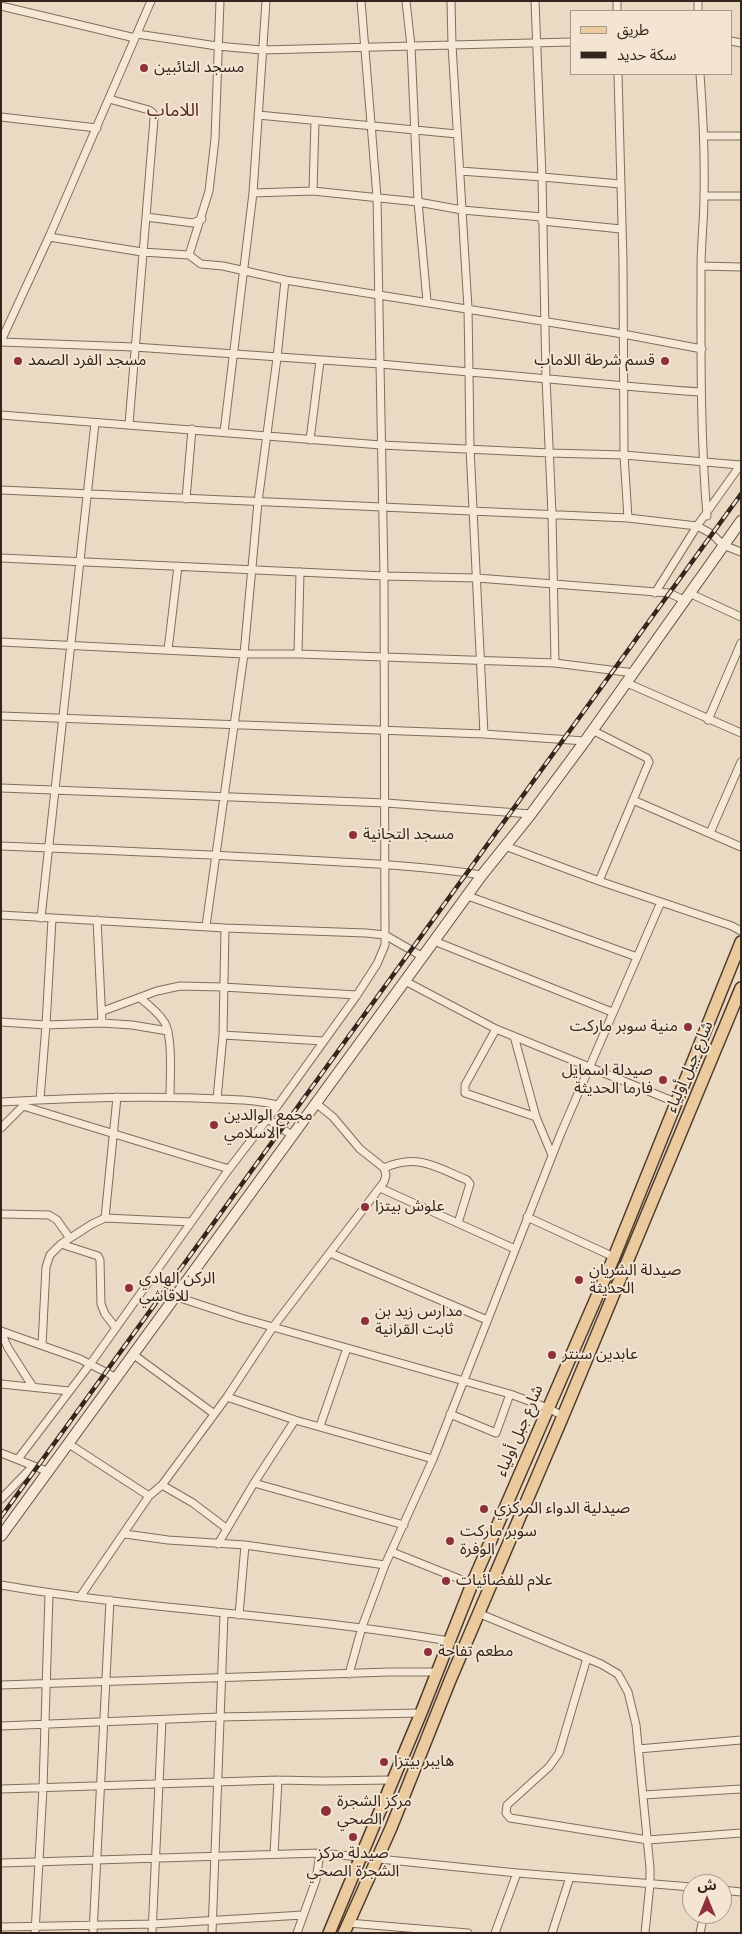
<!DOCTYPE html>
<meta charset="utf-8">
<style>
body{margin:0}
#map{position:relative;width:742px;height:1934px;overflow:hidden;background:#ebdac3;font-family:"Source Serif 4","Noto Sans Arabic",serif}
canvas{display:block}
.frame{position:absolute;inset:0;border:2px solid #34261e;pointer-events:none}
.legend{position:absolute;left:570px;top:10px;width:162px;height:65px;box-sizing:border-box;background:#f3e5d2;border:1px solid #a7998a;margin:0;padding:6px 9px;list-style:none;font-size:15px;color:#34261e}
.legend li{display:flex;align-items:center;gap:10px;height:25px}
.legend b{width:25px;border:1px solid #a7998a}
.north{position:absolute;left:682px;top:1874px;width:50px;height:50px;box-sizing:border-box;background:#f3e5d2;border:1px solid #a7998a;border-radius:50%;rotate:0deg;font-size:14px;font-weight:700;line-height:20px;text-align:center;color:#34261e}
.north::after{content:'';display:block;margin:auto;width:18px;height:22px;background:#8e303c;clip-path:polygon(50% 0,100% 100%,50% 72%,0 100%)}
</style>
<div id="map">
<canvas width="742" height="1934"></canvas>
<div class="frame"></div>
<ul class="legend">
<li><b style="height:6px;background:#ebca9d"></b>طريق</li>
<li><b style="height:6px;background:#34261e"></b>سكة حديد</li>
</ul>
<div class="north">ش</div>
</div>
<script>
const g = document.querySelector('canvas').getContext('2d');
g.lineJoin = 'round';
function strokePath(path, color, width, dash) {
  g.strokeStyle = color;
  g.lineWidth = width;
  g.lineCap = dash ? 'butt' : 'round';
  g.setLineDash(dash || []);
  g.stroke(path);
}
function write(font, color, halo, rows, align = 'center') {
  g.font = font + ' "Source Serif 4","Noto Sans Arabic",serif';
  g.lineWidth = 4;
  g.setLineDash([]);
  g.textBaseline = 'middle';
  g.strokeStyle = halo;
  g.fillStyle = color;
  for (const [text, x, y, turn = 0] of rows) {
    g.save();
    g.translate(x, y);
    g.rotate((+turn || 0) * Math.PI / 180);
    g.textAlign = isNaN(turn) ? turn : align;
    if (halo) g.strokeText(text, 0, 0);
    g.fillText(text, 0, 0);
    g.restore();
  }
}
const street = new Path2D(`
 M406,1L411,46L418,202L427,301
 M535,1L542,177L546,378L552,514L555,663
 M617,1V11
 M698,1V11
 M1,6L135,38
 M137,34L217,46L262,50L452,45L451,1
 M731,41L741,43
 M618,74L623,261L624,455L628,518
 M700,74C703,114 705,155 704,196C704,220 701,244 701,268C701,351 700,433 707,516
 M109,99L149,110L153,113L154,119L129,424
 M258,115L457,134
 M1,117L97,128
 M704,136H741
 M460,171L542,177L620,184
 M313,191L315,121
 M253,193L313,191L418,202L462,210L542,217
 M704,196H741
 M146,217L193,223L202,219
 M542,221L621,229
 M49,237L142,252L189,255L201,264L223,266L285,280L623,334L702,349
 M189,255L209,191L215,139L220,1
 M701,266L741,267
 M1,341L49,237L151,1
 M1,342L134,347L380,364L377,197L361,1
 M1,415L381,445L550,453L624,455L740,465
 M224,432L253,193L266,1
 M310,440L320,361
 M1,490L628,518L697,526L712,534L723,545L741,552
 M186,499L192,429
 M1,558L384,576L477,578L669,593L684,600
 M655,593L697,526L741,464
 M689,593L741,617
 M1,642L244,654H298L555,663L634,673
 M168,650L178,566
 M298,654L300,572
 M627,683L741,733
 M1,716L484,734L585,741
 M708,720L741,643
 M592,730L647,758L649,762L599,881
 M484,734L470,448L469,372C546,378 623,387 700,392
 M1,788L386,803L531,814
 M633,800L741,847
 M710,833L741,762
 M1,846C102,850 204,854 305,860C364,863 423,866 482,875
 M505,846L599,881L732,926L741,931
 M468,896L637,957
 M1,915L225,928L366,933L385,935L423,957
 M41,918L95,423
 M97,920L102,1023
 M206,926L244,654L258,502L277,358L285,280
 M434,941L612,1012
 M405,981L496,1029L675,1102
 M140,998C149,1005 159,1013 165,1023C173,1039 170,1079 170,1097
 M103,1011L157,991L180,986L223,987L357,995
 M1,1022L46,1025L102,1023L132,1025L168,1031
 M496,1029L465,1085V1093L536,1117
 M223,1035L323,1041
 M514,1036L536,1117L552,1155
 M40,1099L46,1025L52,919
 M217,1099L223,1035L225,928
 M1,1102C66,1098 131,1096 195,1098C223,1099 251,1099 278,1105
 M23,1106L229,1169
 M268,1119L293,1136
 M1,1128L25,1104
 M384,1168C418,1153 436,1167 467,1180L470,1184L458,1223
 M380,1188L515,1249
 M1,1214L49,1215L57,1220L69,1237
 M527,1217L614,1257
 M105,1218L117,1097
 M61,1244L98,1256L100,1260L101,1304L105,1314L116,1328
 M330,1253L487,1320
 M177,1297L241,1318L510,1394L548,1408L563,1416
 M1,1331L80,1359L117,1378
 M1,1332L8,1348L33,1387
 M42,1345L46,1267L50,1255L61,1244L92,1224L105,1218L191,1222
 M134,1355L213,1413
 M1,1384L69,1391
 M227,1397L295,1420L433,1459
 M450,1414L496,1433L510,1394
 M320,1426L347,1348
 M69,1444L149,1496
 M1,1453L49,1472
 M18,1459L91,1363L229,1169L278,1105L357,995L377,964L385,945L384,576L380,364L469,372L468,308L452,45L571,42
 M254,1483L404,1525
 M162,1485L193,1503L226,1528
 M1,1499L33,1466
 M125,1534L168,1540L245,1545L385,1565
 M218,1544L254,1483L295,1420
 M392,1552L472,1584
 M1,1585C150,1611 301,1615 449,1641
 M80,1597L149,1496L162,1485L227,1397L273,1327L384,1182L386,1175L384,1168L360,1149L333,1117L317,1104
 M478,1613L601,1664L618,1674L628,1692L636,1725L650,1868V1884L645,1933
 M239,1615L245,1545
 M587,1658L559,1753L549,1767L507,1805L506,1813L510,1818L648,1840L741,1833
 M349,1674L362,1627L385,1565L433,1459L561,1133L661,902
 M1,1685L389,1672H436
 M1,1726L219,1717L421,1713
 M638,1749L741,1740
 M1,1789L278,1780L323,1781L392,1780
 M643,1795L741,1789
 M274,1854L278,1780
 M1,1863L320,1853L517,1873L692,1887
 M722,1890L741,1892
 M348,1923L468,1933
 M1,1927L153,1924L303,1915
 M35,1933L43,1788L49,1594
 M93,1933L110,1600
 M152,1933L162,1720
 M212,1933L224,1614
 M297,1933L316,1880L320,1853
 M495,1933L517,1873
 M552,1933L570,1877
 M700,1933L704,1914`);
const secondary = new Path2D(`
 M1,1536L482,875L531,814L585,741L741,521`);
const primary = new Path2D(`
 M329,1933L421,1713L472,1584L614,1257L741,942
 M344,1933L391,1828L451,1678L563,1416L741,988`);
strokePath(street, '#836c5b', 9);
strokePath(secondary, '#654d3e', 12);
strokePath(primary, '#513b2f', 14);
strokePath(street, '#f6e8d6', 7);
strokePath(secondary, '#f6e8d6', 10);
strokePath(primary, '#ebca9d', 11);
const rail = new Path2D(`
 M1,1517L741,494`);
strokePath(rail, '#34261e', 4.5);
strokePath(rail, '#f3e5d2', 2.5, [8]);
for (const [x, y, r, color] of [
 [144,68,5,"#8e303c"],
 [18,361,5,"#8e303c"],
 [665,361,5,"#8e303c"],
 [353,835,5,"#8e303c"],
 [688,1027,5,"#8e303c"],
 [663,1080,5,"#8e303c"],
 [214,1125,5,"#8e303c"],
 [365,1207,5,"#8e303c"],
 [579,1280,5,"#8e303c"],
 [129,1288,5,"#8e303c"],
 [365,1321,5,"#8e303c"],
 [552,1355,5,"#8e303c"],
 [484,1509,5,"#8e303c"],
 [450,1541,5,"#8e303c"],
 [446,1581,5,"#8e303c"],
 [428,1652,5,"#8e303c"],
 [384,1762,5,"#8e303c"],
 [326,1811,6,"#8e303c"],
 [353,1837,5,"#8e303c"]
]) {
  const dot = new Path2D();
  dot.arc(x, y, r, 0, 2 * Math.PI);
  g.fillStyle = color;
  g.fill(dot);
  strokePath(dot, '#f3e5d2', 2);
}
write('16px', '#34261e', '#f3e5d2', [
 ["مسجد التائبين",154,68],
 ["مسجد الفرد الصمد",28,361],
 ["قسم شرطة اللاماب",655,361,"right"],
 ["مسجد التجانية",363,835],
 ["منية سوبر ماركت",678,1027,"right"],
 ["صيدلة اسمايل",653,1071,"right"],
 ["فارما الحديثة",653,1089,"right"],
 ["مجمع الوالدين",224,1116],
 ["الاسلامي",224,1134],
 ["علوش بيتزا",375,1207],
 ["صيدلة الشريان",589,1271],
 ["الحديثة",589,1289],
 ["الركن الهادي",139,1279],
 ["للاقاشي",139,1297],
 ["مدارس زيد بن",375,1312],
 ["ثابت القرانية",375,1330],
 ["عابدين سنتر",562,1355],
 ["صيدلية الدواء المركزي",494,1509],
 ["سوبر ماركت",460,1532],
 ["الوفرة",460,1550],
 ["علام للفضائيات",456,1581],
 ["مطعم تفاحة",438,1652],
 ["هايبر بيتزا",394,1762],
 ["مركز الشجرة",337,1802],
 ["الصحي",337,1820],
 ["صيدلة مركز",353,1854,"center"],
 ["الشجرة الصحي",353,1872,"center"]
], 'left');
write('16px', '#34261e', '#f3e5d2', [
 ["شارع جبل أولياء",690,1067,-67],
 ["شارع جبل أولياء",520,1431,-67]
]);
write('18px', '#5e2621', '#f3e5d2', [
 ["اللاماب",173,111]
]);
</script>
